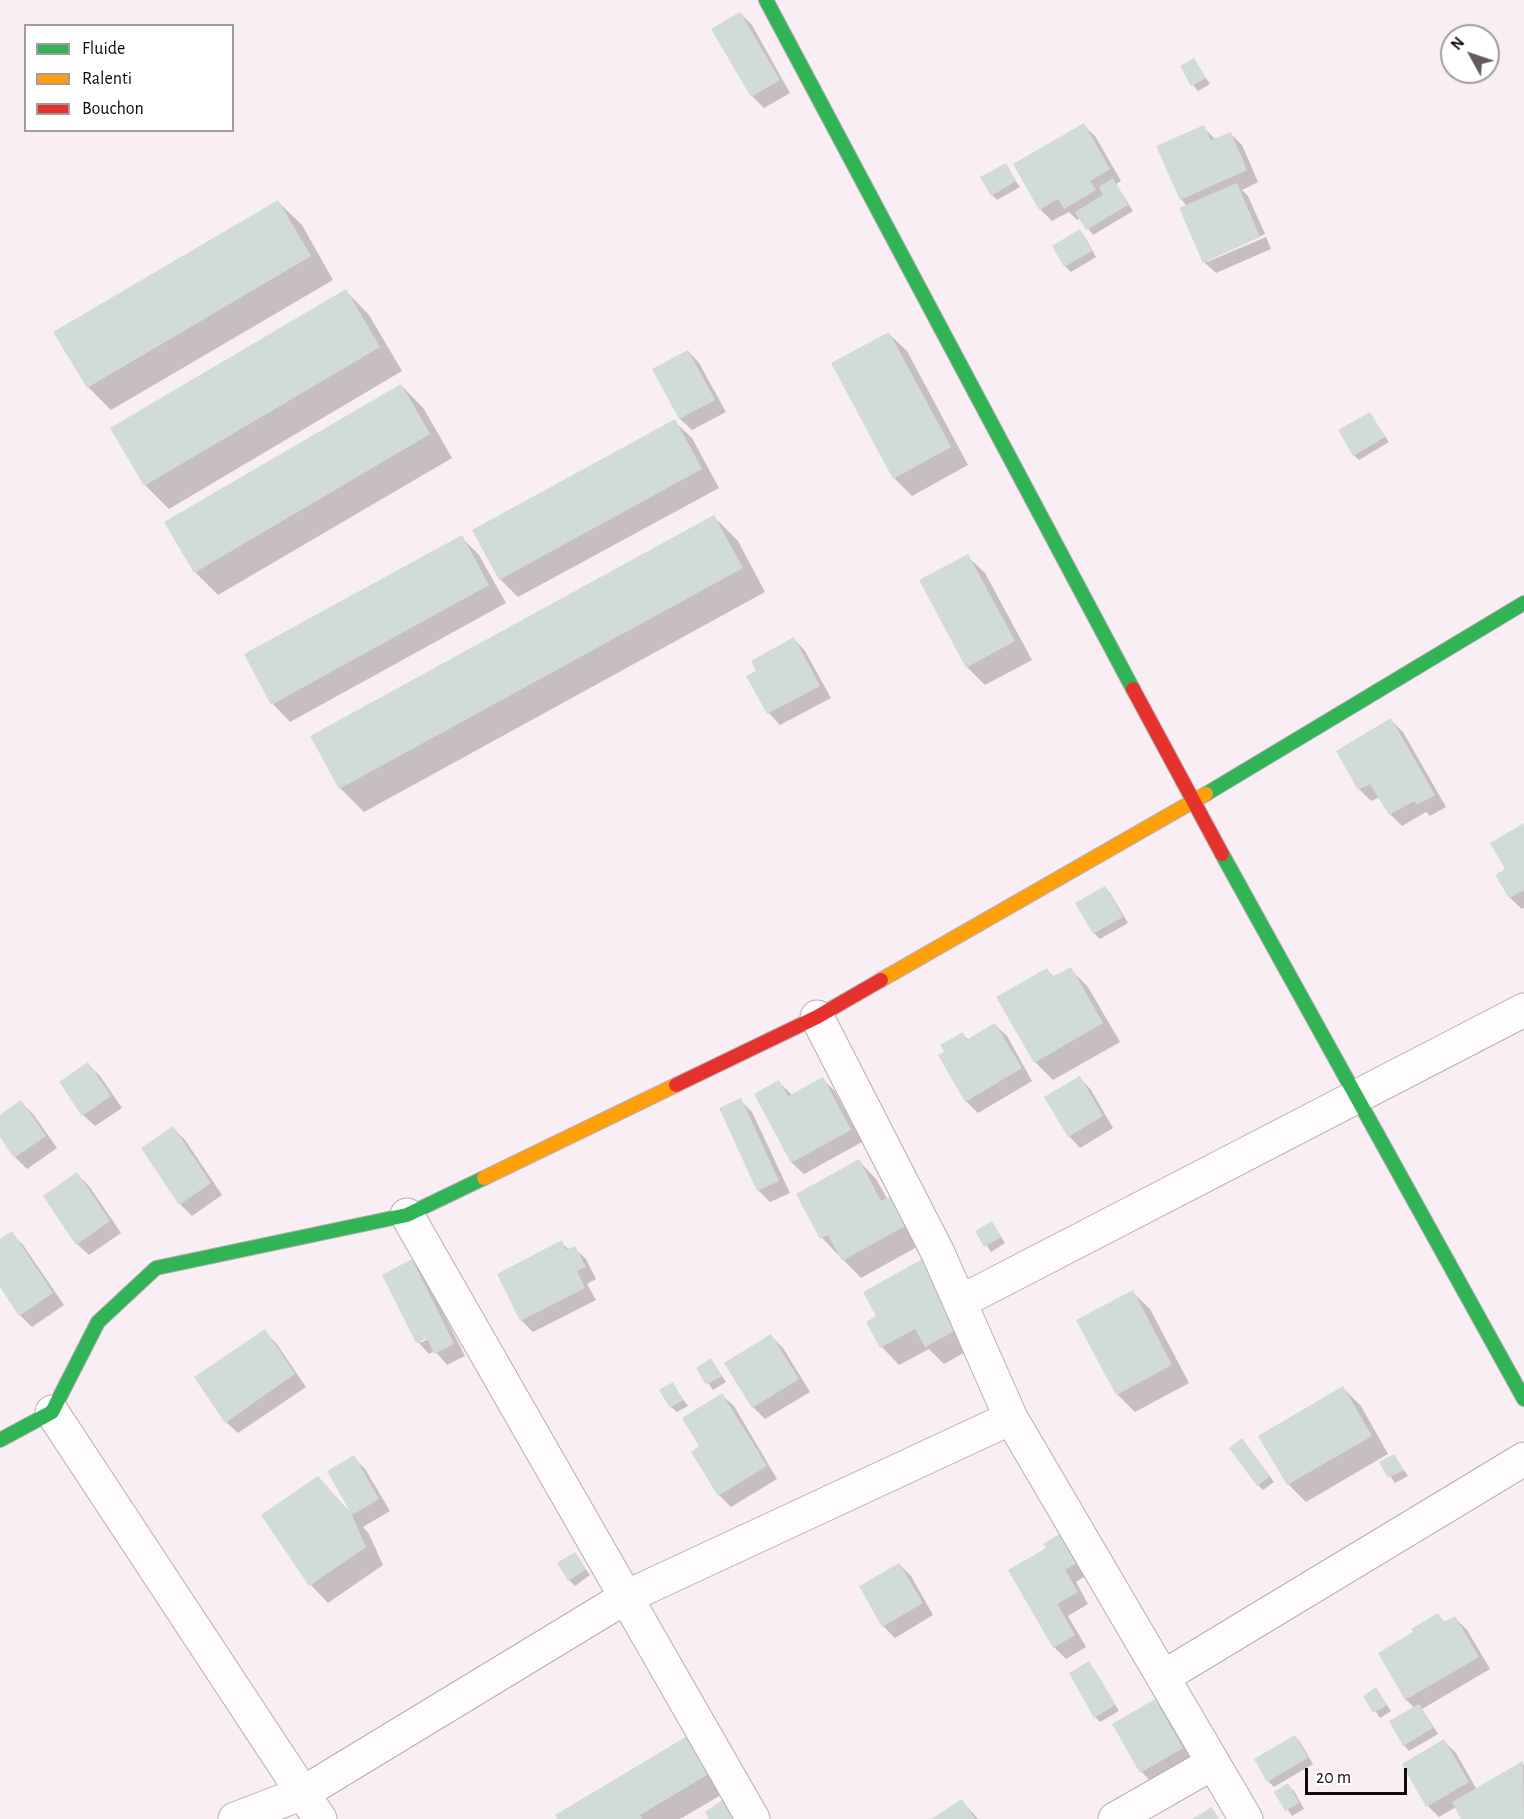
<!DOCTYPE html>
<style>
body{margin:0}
#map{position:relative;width:1524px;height:1819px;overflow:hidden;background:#f8eef4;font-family:"Alegreya Sans",sans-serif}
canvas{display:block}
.legend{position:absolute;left:24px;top:24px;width:210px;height:108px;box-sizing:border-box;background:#fff;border:2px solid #a09d9f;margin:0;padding:8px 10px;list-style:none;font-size:18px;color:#120a0f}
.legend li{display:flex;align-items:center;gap:12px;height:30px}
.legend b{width:30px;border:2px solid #a09d9f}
.north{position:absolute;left:1440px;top:24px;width:60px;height:60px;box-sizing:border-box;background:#fff;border:2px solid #a09d9f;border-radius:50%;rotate:310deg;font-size:16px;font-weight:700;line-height:24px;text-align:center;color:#120a0f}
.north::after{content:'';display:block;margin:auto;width:21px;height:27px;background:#625a5f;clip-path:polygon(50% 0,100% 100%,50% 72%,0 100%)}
.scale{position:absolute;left:1305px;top:1768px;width:102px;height:27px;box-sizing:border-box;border:3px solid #120a0f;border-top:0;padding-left:8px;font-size:18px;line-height:21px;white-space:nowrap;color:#120a0f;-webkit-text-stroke:4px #fff;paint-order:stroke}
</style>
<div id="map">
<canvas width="1524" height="1819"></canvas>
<ul class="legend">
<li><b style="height:8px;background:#30b455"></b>Fluide</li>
<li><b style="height:8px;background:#ff9f0a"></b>Ralenti</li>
<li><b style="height:8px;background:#e5322d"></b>Bouchon</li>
</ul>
<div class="north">N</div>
<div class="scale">20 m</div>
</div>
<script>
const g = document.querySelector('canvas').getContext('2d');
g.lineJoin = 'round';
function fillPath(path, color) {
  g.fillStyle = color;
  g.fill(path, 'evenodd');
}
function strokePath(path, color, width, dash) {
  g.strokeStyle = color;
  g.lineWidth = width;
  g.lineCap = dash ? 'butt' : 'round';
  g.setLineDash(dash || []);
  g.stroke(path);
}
fillPath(new Path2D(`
 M740,13L752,25L790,93L764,108L752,96Z
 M1194,60L1210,84L1198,91L1193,85L1182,67Z
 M1083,125L1095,136L1121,181L1116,184L1133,211L1093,235L1080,218L1077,220L1069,212L1052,221L1040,209Z
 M1203,127L1215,139L1230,133L1242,145L1258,182L1242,190L1248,196L1265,234L1207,259V262L1266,237L1271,249L1216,273L1204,262L1187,206L1181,199Z
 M1005,165L1020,187L997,200L992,195Z
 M278,202L302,225L333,280L111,410L88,387Z
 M1079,231L1085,237L1096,257L1071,272L1065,266Z
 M346,291L369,315L402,371L169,509L145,485L112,428Z
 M889,334L907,351L968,465L912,496L894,478Z
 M688,351L699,363L726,412L692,430L680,419L654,370Z
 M401,385L424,409L452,458L218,595L195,572Z
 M1370,414L1389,442L1359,460L1354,455Z
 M674,421L692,438L719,488L518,597L500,579Z
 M714,517L738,541L765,592L364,812L340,788Z
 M461,537L479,555L506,603L290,722L273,704Z
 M967,556L985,573L1032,660L985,685L967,667Z
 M794,639L805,651L831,698L780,725L769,713L748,677L758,671Z
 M1391,720L1403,732L1446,807L1430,816L1426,812L1402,826L1390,814L1380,797L1371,801L1359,789L1338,752Z
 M1524,825V908L1522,909L1510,898L1498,875L1507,870Z
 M1105,887L1110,893L1128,923L1100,939L1094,933L1077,904Z
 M1046,969L1055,978L1070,969L1088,987L1120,1042L1053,1080L1035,1062L998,997Z
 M995,1025L1007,1036L1032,1081L978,1113L966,1101L962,1034L969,1040Z
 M88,1064L100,1076L122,1108L95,1126L83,1115Z
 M1080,1078L1091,1090L1113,1128L1080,1148L1069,1136Z
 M822,1079L834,1090L862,1142L804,1174L792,1163L756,1095L779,1082L792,1095Z
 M740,1100L752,1112L790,1193L770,1202L758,1190Z
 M21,1102L33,1114L57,1148L27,1169L15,1157L0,1135V1117Z
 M173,1128L185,1140L222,1195L192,1216L180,1204Z
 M859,1161L876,1179L888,1200L924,1243L861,1278L822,1238Z
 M77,1174L89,1186L121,1233L89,1255L77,1244Z
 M992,1222L1005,1243L991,1252L977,1231Z
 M11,1233L23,1245L64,1305L32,1327L20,1315L0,1285V1241Z
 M561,1242L569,1250L574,1248L586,1259L596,1279L587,1284L596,1300L533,1332L521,1320Z
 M924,1260L978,1345L944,1364L929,1349L899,1365L882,1347L868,1322L878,1317Z
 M412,1261L423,1273L465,1356L447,1365L435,1351L429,1354L418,1342L384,1275ZM434,1336L420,1343V1340Z
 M1132,1292L1150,1309L1189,1383L1135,1412L1117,1394Z
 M264,1331L276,1343L306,1387L238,1433L226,1422Z
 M771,1336L783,1348L810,1392L765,1419L753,1407L726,1363Z
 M711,1360L726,1382L713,1390L698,1368Z
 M672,1384L688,1406L677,1412L671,1407Z
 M1343,1388L1361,1406L1388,1454L1306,1502L1288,1484Z
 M722,1395L734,1406L777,1479L731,1507L719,1495L693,1452L701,1447Z
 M1247,1446L1274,1482L1263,1490L1258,1485Z
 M1394,1456L1408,1476L1395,1483L1381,1463Z
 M353,1457L365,1469L390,1511L363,1527L369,1534L383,1565L328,1603L311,1585L318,1478L350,1512Z
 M1064,1533L1092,1572L1076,1582L1088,1604L1068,1616L1086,1647L1066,1659L1054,1647L1048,1549Z
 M575,1554L590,1575L575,1586L569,1580Z
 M899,1564L911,1576L933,1615L895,1638L883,1626Z
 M1438,1615L1446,1623L1455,1618L1467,1630L1490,1669L1422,1709L1438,1734L1409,1751L1404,1745L1415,1708L1406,1700L1380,1653L1415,1633Z
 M1089,1663L1094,1669L1119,1711L1100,1722L1095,1717Z
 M1376,1689L1391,1711L1380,1718L1365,1696Z
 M1155,1701L1167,1712L1194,1760L1153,1784L1142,1772Z
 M689,1737L728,1791L680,1819H559Z
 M1295,1737L1300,1742L1313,1764L1274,1787L1268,1781L1256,1759Z
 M1444,1741L1456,1753L1477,1790L1522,1763L1524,1765V1819H1463L1456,1807L1439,1817L1428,1806Z
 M1288,1785L1294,1791L1304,1809L1292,1816L1276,1792Z
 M962,1801L978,1819H933Z`), '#0003');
fillPath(new Path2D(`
 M740,12L780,80L751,97L711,29Z
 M1194,58L1206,78L1191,86L1180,66Z
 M1084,123L1110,169L1090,181L1096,190L1064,209L1058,199L1039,210L1013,164Z
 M1204,125L1211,140L1231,132L1247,170L1180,200L1156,146Z
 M1006,163L1016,181L991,196L980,177Z
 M1113,178L1128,205L1086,230L1075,212L1103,195L1099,187Z
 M1237,183L1260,237L1203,263L1179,208Z
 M278,200L311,256L87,388L53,332Z
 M1080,229L1092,251L1064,267L1052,246Z
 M346,289L380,347L144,486L110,428Z
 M889,332L951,447L893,479L831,363Z
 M688,350L715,400L679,419L652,369Z
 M401,384L430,434L194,573L164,522Z
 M1370,412L1385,437L1353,456L1338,430Z
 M675,419L702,469L499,580L472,530Z
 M714,515L743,568L339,789L310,736Z
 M462,535L489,585L271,705L244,654Z
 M968,554L1015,641L966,668L919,580Z
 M794,637L820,686L767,714L746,676L756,671L751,661Z
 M1391,718L1435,795L1417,805L1414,801L1389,815L1370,784L1358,790L1336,751Z
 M1524,823V890L1509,898L1495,875L1505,869L1490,843Z
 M1105,886L1123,917L1093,934L1075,903Z
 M1071,967L1103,1023L1034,1063L996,997L1047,968L1052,977Z
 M995,1023L1022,1068L965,1102L938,1055L944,1052L940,1045L963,1032L966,1040Z
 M88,1062L111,1096L82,1116L59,1082Z
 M1080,1076L1103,1116L1068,1137L1044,1097Z
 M823,1077L851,1130L791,1163L754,1094L779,1080L788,1096Z
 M741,1098L779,1181L757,1191L719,1108Z
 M21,1100L46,1136L14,1158L0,1137V1115Z
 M173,1126L211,1183L179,1205L141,1148Z
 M859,1159L881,1201L891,1196L907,1225L842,1261L828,1235L820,1239L796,1194Z
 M77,1172L110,1221L76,1245L43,1196Z
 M992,1221L1001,1237L984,1247L975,1231Z
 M12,1231L53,1293L19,1316L0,1287V1239Z
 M562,1240L566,1250L575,1246L586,1267L577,1271L585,1288L520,1321L497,1274Z
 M924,1258L962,1327L925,1347L915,1329L880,1348L866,1322L876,1316L863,1292Z
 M412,1259L454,1344L434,1354L427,1338L416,1343L382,1275Z
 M1133,1290L1172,1365L1116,1395L1076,1320Z
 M265,1329L295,1374L225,1423L194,1377Z
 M771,1334L799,1379L752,1408L724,1363Z
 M711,1358L722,1376L706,1385L696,1368Z
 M673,1382L683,1400L670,1408L659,1390Z
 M1343,1386L1372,1436L1287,1485L1258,1436Z
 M722,1393L767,1466L718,1496L691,1452L699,1446L682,1418Z
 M1242,1438L1270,1476L1257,1486L1229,1448Z
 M1394,1454L1404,1470L1388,1478L1379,1462Z
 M354,1455L379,1499L352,1515L327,1471Z
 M318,1476L352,1515L366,1547L309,1586L261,1515Z
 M1064,1531L1081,1560L1065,1570L1078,1592L1057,1604L1075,1635L1053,1648L1008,1570L1046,1548L1043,1544Z
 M575,1552L586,1569L568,1581L557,1563Z
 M899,1563L923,1603L882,1627L859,1586Z
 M1438,1613L1444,1622L1455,1616L1479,1657L1405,1700L1378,1653L1413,1632L1411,1629Z
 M1089,1661L1115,1705L1094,1718L1069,1673Z
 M1376,1687L1387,1705L1373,1713L1363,1696Z
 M1155,1699L1183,1748L1140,1773L1112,1724Z
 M1419,1704L1433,1728L1403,1746L1389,1721Z
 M689,1735L712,1772L640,1815L642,1819H557L555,1815Z
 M1295,1735L1308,1758L1267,1782L1254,1759Z
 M1444,1739L1469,1782L1426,1807L1402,1764Z
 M1523,1761L1524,1819H1461L1452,1802Z
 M1288,1783L1299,1803L1285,1811L1274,1792Z
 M725,1798L740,1819H709L705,1812Z
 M962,1799L975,1819H931Z
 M1212,1807L1219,1819H1192Z`), '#d2dcd7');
const street = new Path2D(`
 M817,1017L938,1253L1011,1418L1246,1819
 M407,1215L753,1819
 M960,1302L1524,1010
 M52,1412L320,1819
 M1163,1677L1524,1459
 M235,1819L303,1793L626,1597L1011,1418
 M1115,1819L1213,1763`);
const fast = new Path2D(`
 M766,0L1133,689
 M1206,794L1524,603
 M1222,854L1524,1399
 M0,1440L52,1412L98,1322L156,1268L407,1215L484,1178`);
const slow = new Path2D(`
 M881,980L1206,794
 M484,1178L676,1085`);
const jam = new Path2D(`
 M1133,689L1222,854
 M676,1085L817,1017L881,980`);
strokePath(street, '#b7aeb4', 35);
strokePath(fast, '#b7aeb4', 16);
strokePath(slow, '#b7aeb4', 16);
strokePath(jam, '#b7aeb4', 16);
strokePath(street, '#fefcfd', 33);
strokePath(fast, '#30b455', 14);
strokePath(slow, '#ff9f0a', 14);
strokePath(jam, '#e5322d', 14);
</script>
